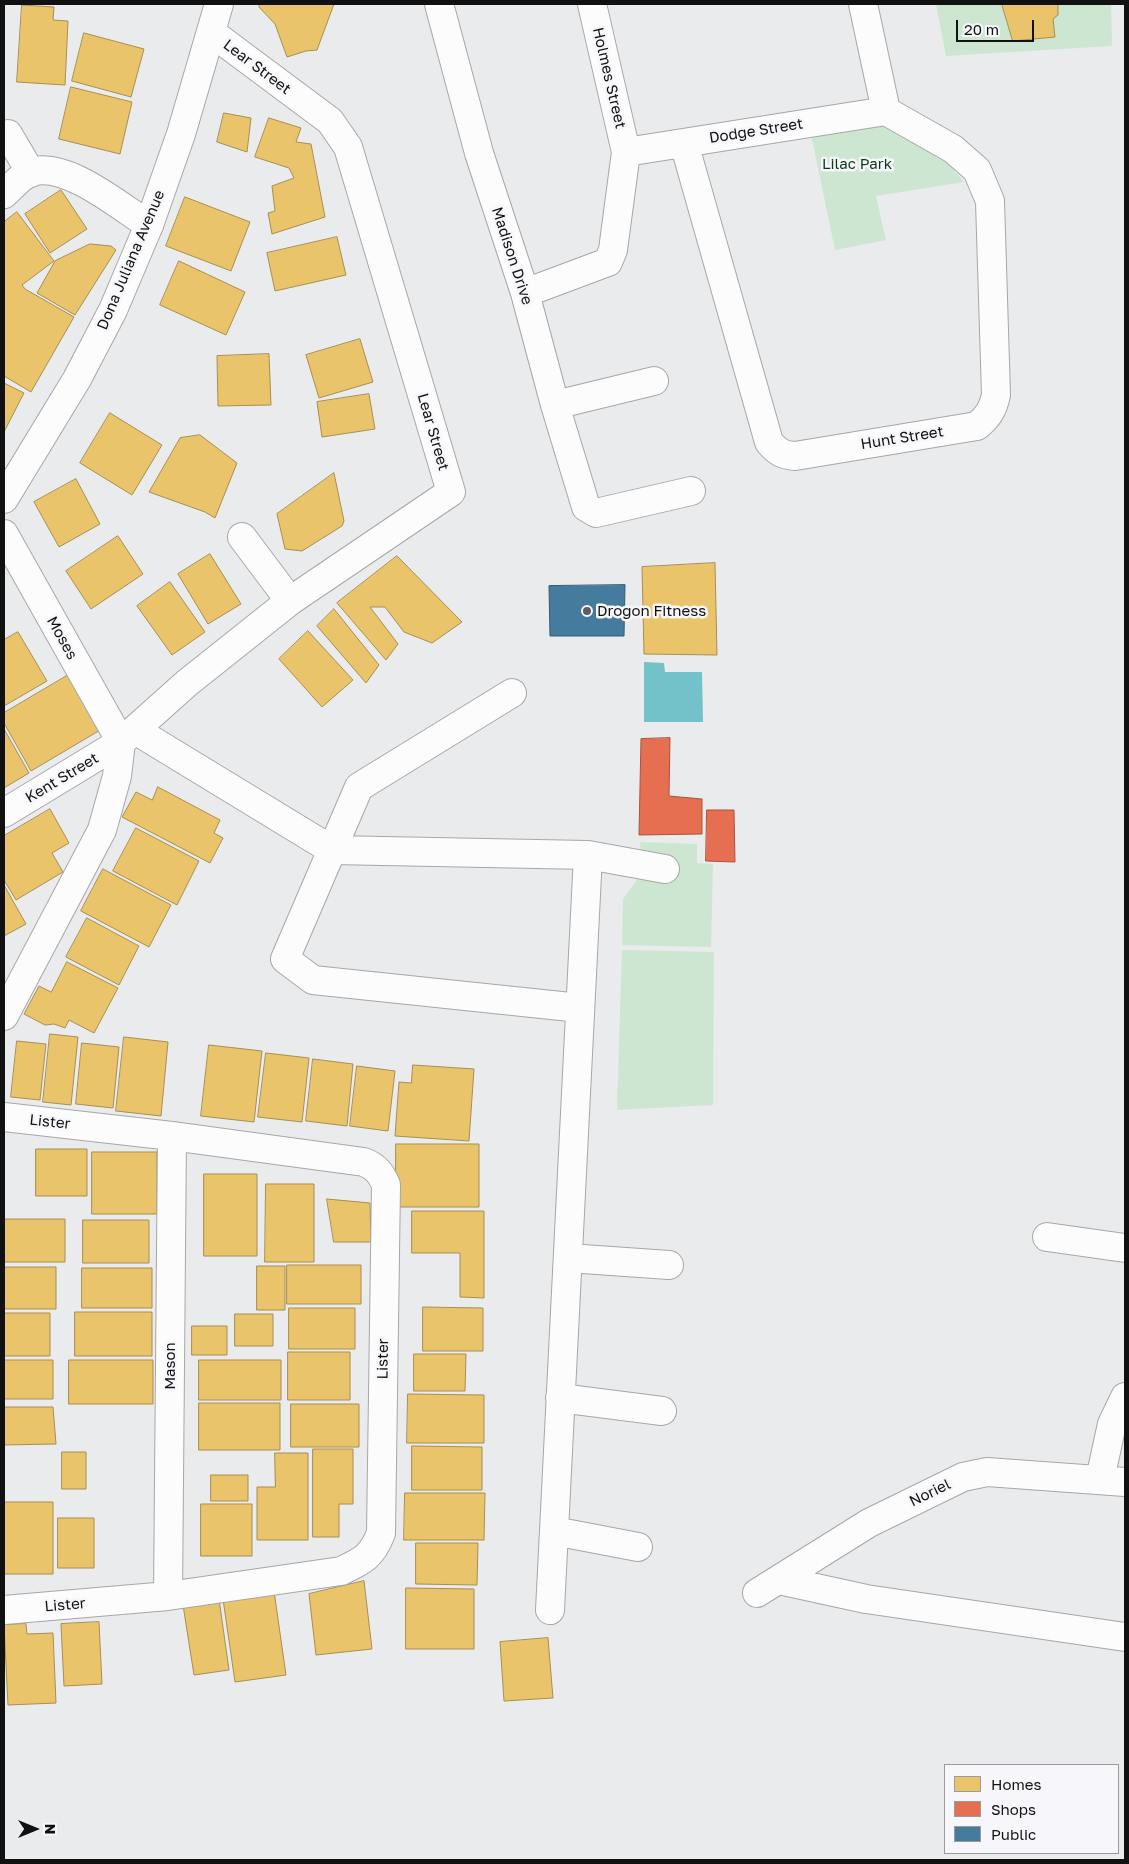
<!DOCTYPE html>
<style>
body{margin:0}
#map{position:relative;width:1129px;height:1864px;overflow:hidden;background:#eaebec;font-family:"Golos Text",sans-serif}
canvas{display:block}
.frame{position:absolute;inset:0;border:5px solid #111112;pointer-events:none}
.legend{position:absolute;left:944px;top:1764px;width:175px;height:90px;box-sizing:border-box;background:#f7f7fb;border:1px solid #9b9b9e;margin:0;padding:6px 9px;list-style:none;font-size:15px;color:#111112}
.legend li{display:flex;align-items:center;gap:10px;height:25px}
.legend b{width:25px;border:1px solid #9b9b9e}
.north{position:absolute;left:10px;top:1804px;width:50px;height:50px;-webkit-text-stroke:4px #f7f7fb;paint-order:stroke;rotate:90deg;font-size:14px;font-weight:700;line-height:20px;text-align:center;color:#111112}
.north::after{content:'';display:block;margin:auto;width:18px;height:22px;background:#111112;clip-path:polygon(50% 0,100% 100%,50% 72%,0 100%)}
.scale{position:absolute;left:956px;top:20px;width:78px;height:22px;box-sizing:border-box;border:2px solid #111112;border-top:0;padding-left:6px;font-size:15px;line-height:18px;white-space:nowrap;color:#111112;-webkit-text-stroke:4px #f7f7fb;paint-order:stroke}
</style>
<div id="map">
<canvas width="1129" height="1864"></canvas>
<div class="frame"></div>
<ul class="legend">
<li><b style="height:14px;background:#e9c46a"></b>Homes</li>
<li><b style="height:14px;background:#e76f51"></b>Shops</li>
<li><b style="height:14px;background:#457b9d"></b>Public</li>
</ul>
<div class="north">N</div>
<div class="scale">20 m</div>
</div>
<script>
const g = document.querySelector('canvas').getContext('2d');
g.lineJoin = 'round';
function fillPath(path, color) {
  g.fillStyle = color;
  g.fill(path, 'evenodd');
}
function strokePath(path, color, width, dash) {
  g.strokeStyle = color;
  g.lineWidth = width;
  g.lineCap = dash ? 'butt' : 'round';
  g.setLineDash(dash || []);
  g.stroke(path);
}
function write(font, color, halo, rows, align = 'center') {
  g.font = font + ' "Golos Text",sans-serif';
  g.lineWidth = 5;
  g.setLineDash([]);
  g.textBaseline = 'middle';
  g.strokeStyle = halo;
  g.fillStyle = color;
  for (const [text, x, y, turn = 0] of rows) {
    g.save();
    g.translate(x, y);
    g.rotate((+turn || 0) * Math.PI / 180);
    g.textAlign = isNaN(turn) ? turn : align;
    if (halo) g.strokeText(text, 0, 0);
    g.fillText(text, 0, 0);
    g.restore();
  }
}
fillPath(new Path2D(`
 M936,4H1111L1112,46L946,56Z
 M883,122L944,159L964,182L876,196L886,240L835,250L811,134Z
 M640,842L697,844V863L713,864L711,947L622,945L623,899L642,873Z
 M622,950L714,952L713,1105L617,1110Z`), '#cde6d2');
fillPath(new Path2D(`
 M644,662L664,663L665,672H702L703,722H644Z`), '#73c2ca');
const homes = new Path2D(`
 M260,4H334L317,50L306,51L287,57L275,24L259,7Z
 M1002,4H1058V15L1053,19L1055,37L1013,41Z
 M22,5L54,7L53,20L68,21L65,85L17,82Z
 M84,33L144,49L131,97L72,81Z
 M71,87L132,102L120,154L59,139Z
 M224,113L251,118L247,152L217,142Z
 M269,118L301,128L296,142L311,144L325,217L272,234L268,213L275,211L272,186L294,178L289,168L255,157Z
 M61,190L87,229L50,253L25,214Z
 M185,197L250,222L231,271L166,246Z
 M17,212L54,261L22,285L25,289L74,317L31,392L4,376V222Z
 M337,237L346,275L275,291L267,253Z
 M90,244L111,246L116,250L75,315L37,293L55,261Z
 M179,261L245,292L226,335L160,305Z
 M360,339L373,382L319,398L306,355Z
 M269,354L271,405L218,406L217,356Z
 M4,383L24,393L4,432Z
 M369,394L375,429L322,437L317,402Z
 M110,413L162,445L132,495L80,463Z
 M200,435L237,463L215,518L205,512L149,492L180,438Z
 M334,473L344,521L342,526L302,551L285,549L277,514Z
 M76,479L100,524L59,547L34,502Z
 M118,536L143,574L91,609L66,571Z
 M210,554L241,604L208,624L178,574Z
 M397,556L462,622L432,643L404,632L385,607H370L398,644L386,660L337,603Z
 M715,563L717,655L644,654L642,567Z
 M170,582L205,632L172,655L137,606Z
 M334,609L379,665L366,683L317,626Z
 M308,631L353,680L322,707L279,659Z
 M18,632L47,681L4,706V640Z
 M70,674L102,729L31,771L4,723V713Z
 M4,729L29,773L4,788Z
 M158,787L220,820L214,833L223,838L210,863L122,817L136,792L152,800Z
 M50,809L69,843L52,853L63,872L16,900L4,880V836Z
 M136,828L199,861L177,905L113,871Z
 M103,869L171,905L149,947L81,911Z
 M4,885L26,924L4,936Z
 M87,918L139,946L119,985L66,957Z
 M67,962L118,988L94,1033L69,1020L65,1028L54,1024L45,1025L24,1014L39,986L51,992Z
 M50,1034L78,1037L71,1105L43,1102Z
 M124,1037L168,1042L161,1116L116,1111Z
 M17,1041L46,1044L40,1100L11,1097Z
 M82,1043L119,1047L113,1108L76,1104Z
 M209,1045L262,1051L254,1122L201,1116Z
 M266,1053L309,1058L302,1122L258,1117Z
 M313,1059L353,1064L347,1126L306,1121Z
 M413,1065L474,1069L469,1141L395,1136L399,1082L411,1083Z
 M357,1066L395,1071L388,1131L350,1126Z
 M396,1144H479V1207H396Z
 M36,1149H87V1196H36Z
 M92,1152H157V1214H92Z
 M204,1174H257V1256H204Z
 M266,1184H314V1262H265Z
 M327,1199L370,1203L371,1242H334Z
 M412,1211H484V1298L460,1297V1253H412Z
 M4,1219H65V1262H4Z
 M83,1220H149V1263H83Z
 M287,1265H361V1304H287Z
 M257,1266H285V1310H257Z
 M4,1267H56V1309H4Z
 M82,1268H152V1308H82Z
 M423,1307L483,1308V1351H423Z
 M289,1308H355V1349H289Z
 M75,1312H152V1356H75Z
 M4,1313H50V1356H4Z
 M235,1314H273V1346H235Z
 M192,1326H227V1355H192Z
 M288,1352H350V1400H288Z
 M414,1354H466L465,1391H414Z
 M4,1360H53V1399H4Z
 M69,1360H153V1404H69Z
 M199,1360H281V1400H199Z
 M408,1394L484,1395V1443H407Z
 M199,1403H280V1450H199Z
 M291,1404H359V1447H291Z
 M4,1407H53L56,1444L4,1445Z
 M412,1446L482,1447V1490H412Z
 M313,1449H353V1504H339V1537H313Z
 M62,1452H86V1489H62Z
 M275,1453H308V1540H257V1487H275Z
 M211,1475H248V1501H211Z
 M405,1493H485L484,1540H404Z
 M4,1502H53V1574H4Z
 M201,1504H252V1556H201Z
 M58,1518H94V1568H58Z
 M416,1543H478L477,1585L416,1584Z
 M364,1581L372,1649L316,1655L309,1594Z
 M406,1588L474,1589V1649H406Z
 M274,1591L286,1675L235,1682L223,1599Z
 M219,1599L229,1670L194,1675L183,1605Z
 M99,1622L102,1684L64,1686L61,1624Z
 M26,1624L27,1634L53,1633L56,1703L8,1705L4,1625Z
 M548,1638L553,1698L504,1701L500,1642Z`);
fillPath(homes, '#e9c46a');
strokePath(homes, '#a88e50', 1);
const shops = new Path2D(`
 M670,738L669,796L702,799V834L639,835L641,739Z
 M707,810H734L735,862L706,861Z`);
fillPath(shops, '#e76f51');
strokePath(shops, '#a7533e', 1);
const public = new Path2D(`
 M625,585L624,636H550L549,586Z`);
fillPath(public, '#457b9d');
strokePath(public, '#355b73', 1);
const street = new Path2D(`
 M439,4L479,153L525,293L555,405L586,507L596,513L691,491
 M863,4L886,111
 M8,134L31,173
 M684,143L769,442C777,452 783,455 795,456L977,426C988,417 993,409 996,395L990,201L977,170L953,149L886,111
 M626,152L886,111
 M4,194C11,188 22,175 31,172C67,161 120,207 149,225
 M525,293L608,262L613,250L626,152L592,4
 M555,405L654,381
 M4,534L121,742
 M242,537L290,601
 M512,693L359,787L285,959L313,980L580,1008
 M135,730L332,850L588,855L665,869
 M4,813L121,742L187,683L290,601L451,492L348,147L330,121L212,33
 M4,1016L102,830L117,776L121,742
 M4,1117L172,1136L364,1162C376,1167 381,1173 386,1185L381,1533C372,1557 362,1561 341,1571L168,1596L4,1610
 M1047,1237L1125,1248
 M568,1258L669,1265
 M560,1398L662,1411
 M1100,1479L1112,1424L1125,1397
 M554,1531L638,1547
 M779,1580L866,1599L1125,1637
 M757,1593L869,1523L963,1477L987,1472L1125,1482
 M168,1596L172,1136
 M550,1610L588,855`);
const secondary = new Path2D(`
 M4,499L77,379L113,310L149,225L181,134L219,4`);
strokePath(street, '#a7a7a8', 30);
strokePath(secondary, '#a7a7a8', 30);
strokePath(street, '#fcfcfc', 28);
strokePath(secondary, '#fcfcfc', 28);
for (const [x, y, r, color] of [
 [587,611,5,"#5d5d5e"]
]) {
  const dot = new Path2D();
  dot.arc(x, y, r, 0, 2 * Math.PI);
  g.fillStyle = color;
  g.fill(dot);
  strokePath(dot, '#f7f7fb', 2);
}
write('15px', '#111112', '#f7f7fb', [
 ["Lear Street",257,67,37],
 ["Holmes Street",609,78,77],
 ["Dodge Street",756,131,-9],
 ["Madison Drive",512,256,72],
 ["Dona Juliana Avenue",131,260,-67],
 ["Lear Street",433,432,74],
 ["Hunt Street",902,438,-9],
 ["Moses",62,638,61],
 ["Kent Street",62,778,-31],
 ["Lister",50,1122,6],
 ["Lister",383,1359,-89],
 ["Mason",170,1366,-90],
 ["Noriel",930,1493,-26],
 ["Lister",65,1605,-5]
]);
write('15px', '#073a18', '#f7f7fb', [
 ["Lilac Park",857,164]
]);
write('15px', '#111112', '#f7f7fb', [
 ["Drogon Fitness",597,611]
], 'left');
</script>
